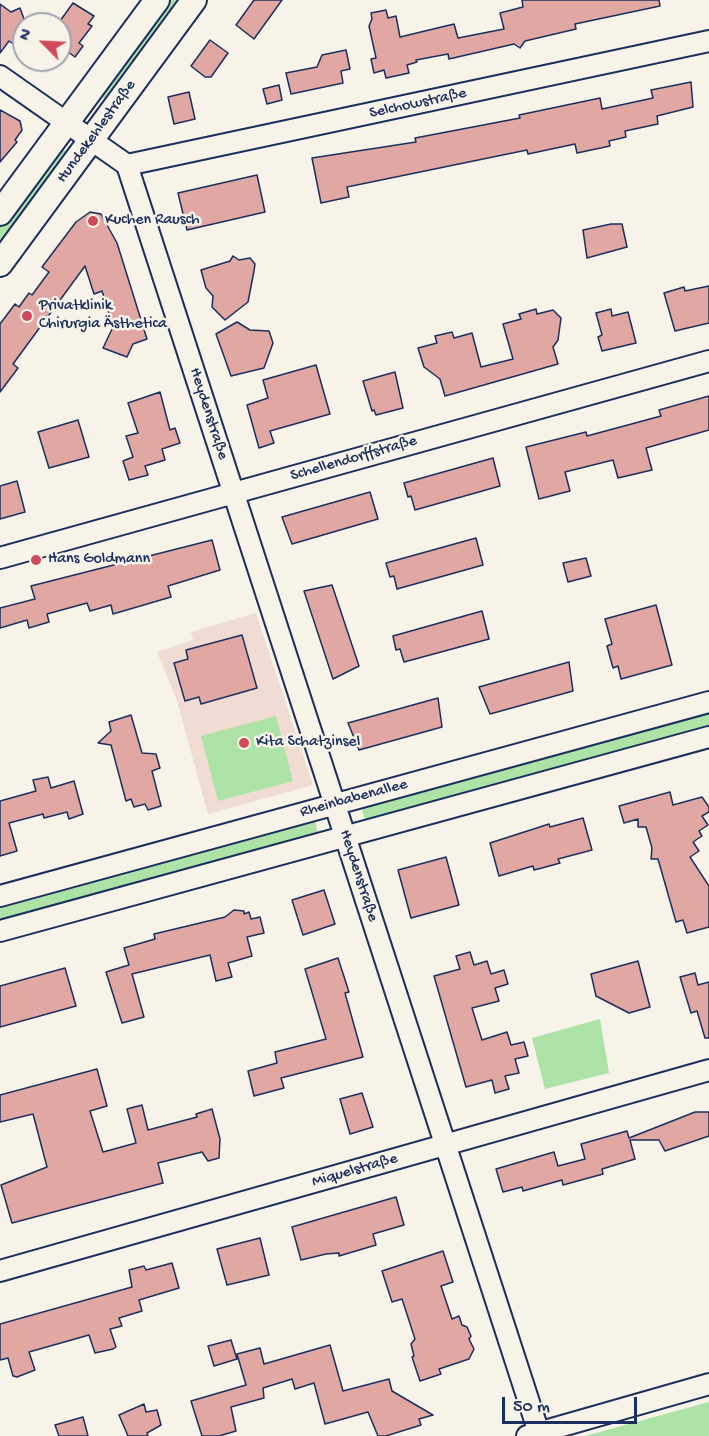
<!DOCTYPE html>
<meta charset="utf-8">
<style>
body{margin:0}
#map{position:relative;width:709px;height:1436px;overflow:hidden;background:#f7f3e8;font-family:"Gochi Hand",sans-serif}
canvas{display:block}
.north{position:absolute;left:12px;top:12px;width:60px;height:60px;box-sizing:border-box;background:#f7f3e8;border:2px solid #9fa5b1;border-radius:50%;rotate:294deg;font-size:16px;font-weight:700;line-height:24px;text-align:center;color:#1b2f5e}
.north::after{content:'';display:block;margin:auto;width:21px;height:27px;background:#d1495b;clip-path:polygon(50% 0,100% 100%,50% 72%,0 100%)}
.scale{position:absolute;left:502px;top:1397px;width:135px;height:27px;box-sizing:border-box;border:3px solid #1b2f5e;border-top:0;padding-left:8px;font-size:18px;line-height:21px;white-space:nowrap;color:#1b2f5e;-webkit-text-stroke:4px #f7f3e8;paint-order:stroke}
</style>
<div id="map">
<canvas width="709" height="1436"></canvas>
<div class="north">N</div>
<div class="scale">50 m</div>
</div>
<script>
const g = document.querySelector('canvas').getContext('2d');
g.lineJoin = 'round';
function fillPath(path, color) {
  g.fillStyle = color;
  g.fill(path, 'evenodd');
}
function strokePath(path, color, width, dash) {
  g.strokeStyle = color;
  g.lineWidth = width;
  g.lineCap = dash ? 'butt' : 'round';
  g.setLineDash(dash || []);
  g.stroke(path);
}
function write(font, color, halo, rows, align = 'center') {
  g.font = font + ' "Gochi Hand",sans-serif';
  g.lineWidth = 5;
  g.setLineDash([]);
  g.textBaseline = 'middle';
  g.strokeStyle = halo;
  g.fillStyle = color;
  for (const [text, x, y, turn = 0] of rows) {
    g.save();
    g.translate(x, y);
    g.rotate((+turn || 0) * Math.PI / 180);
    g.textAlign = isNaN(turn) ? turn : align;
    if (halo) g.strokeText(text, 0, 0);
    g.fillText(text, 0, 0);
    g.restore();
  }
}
fillPath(new Path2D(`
 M256,613L313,785L208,814L177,701L157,652L193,640L191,632Z`), '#f0dcd3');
fillPath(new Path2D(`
 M168,0H184L109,102L98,95Z
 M60,147L70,154L0,249V227Z
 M709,709V729L366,823L360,804Z
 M276,716L293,781L218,801L201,736Z
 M314,817L319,837L0,924V903Z
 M600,1019L609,1073L545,1089L532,1038Z
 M709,1402V1436H585Z`), '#ade3a6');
const building = new Path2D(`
 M254,0H282L254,39L236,25Z
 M522,0H659L660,6L575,24L576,29L525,41L520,48L514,44L449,59L448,54L416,60L417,62L407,65L409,73L386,78L384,70L374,73L371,59L376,58L369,26L372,19L371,13L386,10L388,18L396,16L400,37L454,24L458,38L504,29L500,13L523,7Z
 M73,3L94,16L88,24L92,26L79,43L83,46L75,57L60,46V21Z
 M0,4L11,12L20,8L24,19V51L9,41L0,53Z
 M210,40L228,53L211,77H205L191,66Z
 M346,50L350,69L341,71L343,83L291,94L286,73L317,67L322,55Z
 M691,82L693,107L657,116L658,124L625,131L626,137L609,141L610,146L577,153L575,144L528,154L527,150L347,187L349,197L321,203L312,158L416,142L415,138L520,118L519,115L600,98L602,109L653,98L651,90Z
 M279,85L282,100L267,104L263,89Z
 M189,92L195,119L174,124L168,97Z
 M0,110L20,121L22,130L15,140L17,142L0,162Z
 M257,175L265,212L187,230L178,193Z
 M90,212L101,214L117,243L147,339L133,344L127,357L103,348L113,327L102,291L94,294L85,266L13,364L18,368L0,392V324L15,304L19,307L29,293L32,295L49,272L42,267L76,222Z
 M611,224H622L627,247L587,258L583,230Z
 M233,256L239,260L250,258L255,264L254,271L248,302L225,320L212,307L213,296L206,288L201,270L230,261Z
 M709,286V323L675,331L664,293L684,287L685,291Z
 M536,309L537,314L553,310L561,318L558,340L553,347L558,364L445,396L440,379L424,367L418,348L437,343L435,336L452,332L454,338L472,333L481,367L513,359L503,324L521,319L519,314Z
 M611,309L612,316L628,312L636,343L602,351L598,337L602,335L596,313Z
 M237,322L250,330L269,331L273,343L264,368L231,376L216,334Z
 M316,365L330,414L270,431L274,443L259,448L247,405L268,398L263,380Z
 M395,372L403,408L376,415L374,410L372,411L363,381Z
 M160,392L170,430L175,428L180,443L162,449L165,460L145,466L148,475L129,480L123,461L133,457L126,436L138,433L128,403Z
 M709,396V430L646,448L652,470L618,478L613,460L565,472L570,491L539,499L526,447L586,432L587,436L661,416L659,410Z
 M78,420L89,457L49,468L38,432Z
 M493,458L500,486L415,510L411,496L408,497L404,483Z
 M17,481L25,512L0,519V486Z
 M370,492L378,519L292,544L282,517Z
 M476,538L483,565L397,589L394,576L390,577L386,563Z
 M212,540L220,570L168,586L171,597L113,614L111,605L90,611L87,603L47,614L49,622L29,628L27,620L0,628V608L35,599L31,586Z
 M586,558L591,576L568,582L563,563Z
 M332,585L359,666L333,679L304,591Z
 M656,605L672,665L621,679L618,666L613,668L607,646L612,644L605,619Z
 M482,611L489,639L404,662L400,649L396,650L393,636Z
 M242,635L257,688L201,704L199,697L185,701L174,663L188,659L186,650Z
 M569,662L573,691L490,714L479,687Z
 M438,698L442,727L359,750L348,723Z
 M131,715L142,753L156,754L160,768L152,771L161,806L148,810L145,804L134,807L131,799L126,801L111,745L98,743L111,731L109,722Z
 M48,777L51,788L74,781L83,814L69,819L67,812L44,818L43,814L9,823L17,851L0,856V801L36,791L33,780Z
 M670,792L673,805L702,797L709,807V812L702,816L708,825L699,831L702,836L693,842L699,851L690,857L709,886V927L687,933L683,920L676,922L658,859H651L652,848L646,827H638V819L624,823L619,806Z
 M583,818L592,850L558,859L560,863L542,868L534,870L533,866L499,876L490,843L549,824L550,827Z
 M446,857L459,905L411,918L398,870Z
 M324,890L335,924L303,935L292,900Z
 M234,910L244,911V914L249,912L251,919L260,917L264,933L247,937L252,956L228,963L232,977L216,981L210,955L132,974L144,1017L122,1023L106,972L129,965L124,948L155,939L154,934L225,917Z
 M470,952L474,965L487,961L491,974L504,970L508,984L495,988L499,1001L472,1008L482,1040L507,1032L511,1045L524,1042L528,1056L515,1059L519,1073L505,1076L509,1089L495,1093L492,1080L466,1087L434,976L460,969L456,956Z
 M338,958L349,992L345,993L363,1057L281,1078L284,1088L254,1096L248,1071L277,1063L275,1052L326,1039L305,969Z
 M638,961L650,1007L629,1013L596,996L591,974Z
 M65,968L76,1006L0,1027V986Z
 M695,973L698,985L709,982V1038H705L697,1011L691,1013L680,977Z
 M97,1069L107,1106L90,1111L103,1152L136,1143L127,1109L142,1105L148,1130L197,1117L196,1114L212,1109L220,1139L219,1158L208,1161L202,1152L158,1163L163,1183L12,1223L1,1185L47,1167L33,1114L0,1122V1095Z
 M362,1093L373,1127L350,1134L340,1099Z
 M695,1112H709V1136L665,1151L659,1140H630L635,1159L602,1169L603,1174L563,1185L562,1180L523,1191L522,1187L503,1192L496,1169L554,1152L558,1166L585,1159L581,1144L627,1131L629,1138Z
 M396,1197L404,1225L373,1234L376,1245L339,1256V1253L326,1254L301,1260L292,1227Z
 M260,1238L269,1275L227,1285L217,1249Z
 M443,1251L453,1282L441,1286L452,1319L459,1316L462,1325L467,1327L471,1336L469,1339L474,1349L469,1359L439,1369L441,1374L420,1381L412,1357L414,1356L411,1344L415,1339L402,1299L392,1302L382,1271Z
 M172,1263L179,1288L139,1300L142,1311L119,1318L122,1326L110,1329L116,1347L113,1349L95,1353L89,1335L29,1352L35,1370L17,1377L13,1376L8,1358L0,1360V1324L132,1287L129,1270L144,1266L146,1270Z
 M231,1340L237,1359L214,1366L208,1346Z
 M330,1345L343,1391L389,1379L392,1391L433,1415L419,1419L421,1425L386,1436H378L368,1412L325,1424L314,1383L295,1389L292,1379L263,1388L264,1398L231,1407L236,1431L219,1436H202L191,1401L246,1385L237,1354L260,1348L264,1364Z
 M144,1404L146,1412L157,1410L161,1425L147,1433L148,1436H128L119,1415Z
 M83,1417L88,1436H59L55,1425Z`);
fillPath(building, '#e1a7a2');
strokePath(building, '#1b2f5e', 1.5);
const minor = new Path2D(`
 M0,76L127,165L540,1436
 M127,165L709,41
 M0,558L709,361
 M0,896L709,702
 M0,931L709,737
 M0,1271L709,1070
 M527,1436L709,1384`);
const major = new Path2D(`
 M0,213L157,0
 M0,264L194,0`);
strokePath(minor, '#1b2f5e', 24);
strokePath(major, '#1b2f5e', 28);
strokePath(minor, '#f7f3e8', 20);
strokePath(major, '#f7f3e8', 24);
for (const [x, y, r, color] of [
 [93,221,6,"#d1495b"],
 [27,316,6,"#d1495b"],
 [36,560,6,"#d1495b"],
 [244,743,6,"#d1495b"]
]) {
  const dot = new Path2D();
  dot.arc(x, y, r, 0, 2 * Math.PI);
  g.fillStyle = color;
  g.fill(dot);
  strokePath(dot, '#f7f3e8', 2);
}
write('16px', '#1b2f5e', '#f7f3e8', [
 ["Selchowstraße",418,104,-12],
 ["Hundekehlestraße",97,132,-54],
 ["Heydenstraße",208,414,72],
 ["Schellendorffstraße",354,459,-16],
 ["Rheinbabenallee",354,799,-15],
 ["Heydenstraße",358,876,72],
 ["Miquelstraße",355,1171,-16]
]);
write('16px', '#1b2f5e', '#f7f3e8', [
 ["Kuchen Rausch",105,221],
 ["Privatklinik",39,307],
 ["Chirurgia Ästhetica",39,325],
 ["Hans Goldmann",48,560],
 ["Kita Schatzinsel",256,743]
], 'left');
</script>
